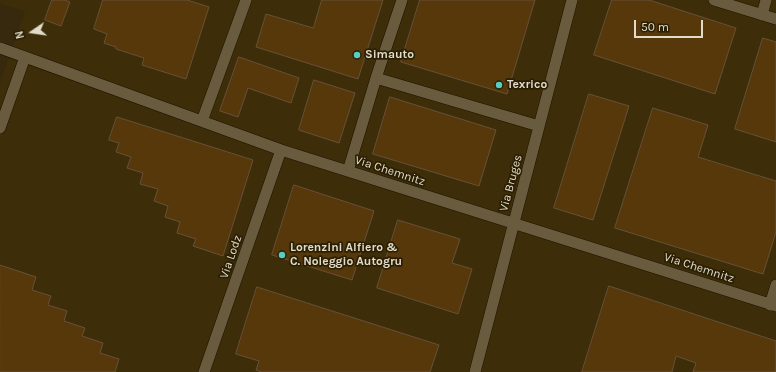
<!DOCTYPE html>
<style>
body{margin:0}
#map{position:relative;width:776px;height:372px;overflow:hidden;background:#36290d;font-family:Karla,sans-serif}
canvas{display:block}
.north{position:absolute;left:12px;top:12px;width:40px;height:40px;-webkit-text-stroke:3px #2b1f03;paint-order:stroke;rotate:257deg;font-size:11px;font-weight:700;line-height:16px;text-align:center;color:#e2dbca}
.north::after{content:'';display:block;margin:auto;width:14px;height:18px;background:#e2dbca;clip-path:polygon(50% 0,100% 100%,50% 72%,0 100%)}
.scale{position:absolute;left:634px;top:20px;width:69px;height:18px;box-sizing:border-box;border:2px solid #e2dbca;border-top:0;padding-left:5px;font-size:12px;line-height:14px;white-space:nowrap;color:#e2dbca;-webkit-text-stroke:3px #2b1f03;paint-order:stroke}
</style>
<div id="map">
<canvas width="776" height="372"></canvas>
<div class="north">N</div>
<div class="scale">50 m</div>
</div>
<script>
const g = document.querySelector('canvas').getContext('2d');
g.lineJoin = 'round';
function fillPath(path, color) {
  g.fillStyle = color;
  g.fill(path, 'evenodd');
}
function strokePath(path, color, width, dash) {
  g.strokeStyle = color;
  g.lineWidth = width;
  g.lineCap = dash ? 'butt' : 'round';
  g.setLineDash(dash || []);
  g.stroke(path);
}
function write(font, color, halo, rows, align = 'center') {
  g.font = font + ' Karla,sans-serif';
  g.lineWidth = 3.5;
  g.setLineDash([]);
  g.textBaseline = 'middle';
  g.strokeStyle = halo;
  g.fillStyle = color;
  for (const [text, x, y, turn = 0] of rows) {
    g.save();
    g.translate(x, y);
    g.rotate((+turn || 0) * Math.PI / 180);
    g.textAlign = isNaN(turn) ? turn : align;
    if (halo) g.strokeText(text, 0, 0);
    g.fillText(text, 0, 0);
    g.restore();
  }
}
fillPath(new Path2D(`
 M0,0H776V372H0V83L25,11L0,4Z`), '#3d2d08');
const building = new Path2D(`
 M52,0H65L70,2L61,26L45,20Z
 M103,0H187L209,7L186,79L142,65L144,58L116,49V47L104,43L107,34L94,29Z
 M322,0H383L358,79L256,47L266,14L313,28Z
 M420,0H535L507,94L401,62Z
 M612,0H649L736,28L715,94L594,55Z
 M763,38L776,42V142L735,129Z
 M239,57L299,78L291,103L248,88L238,117L220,111Z
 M314,80L355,93L339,143L299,130Z
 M589,94L629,106L593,220L554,208Z
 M390,97L496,130L479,186L373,154Z
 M653,108L708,125L698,157L776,181V232L763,274L615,228Z
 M117,117L253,160L223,256L193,246L196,239L177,233L180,222L165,217L168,206L154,201L158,189L140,184L143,173L127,168L131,157L116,152L119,143L109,140Z
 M294,185L374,211L352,280L272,255Z
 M398,220L460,239L452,263L472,269L458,314L377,288Z
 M0,265L36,277L32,290L51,296L48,305L67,311L64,321L85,328L82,336L103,343L100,353L119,359L115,372H0Z
 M609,286L776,341V372H693L696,363L676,356L672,372H582Z
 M257,287L439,345L430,372H262L256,370L259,361L236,354Z`);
fillPath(building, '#57380b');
strokePath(building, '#665139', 1);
const minor = new Path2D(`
 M714,0L776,19
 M762,15L766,0
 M0,48L281,150L776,306
 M376,78L539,126
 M202,121L246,0
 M0,128L25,57
 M348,171L376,78L402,0
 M770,305L776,285
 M204,372L281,150
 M475,372L572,0`);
strokePath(minor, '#1d1100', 12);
strokePath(minor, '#695b3e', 11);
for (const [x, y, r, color] of [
 [357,55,4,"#56cec2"],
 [499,85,4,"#56cec2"],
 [282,255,4,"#56cec2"]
]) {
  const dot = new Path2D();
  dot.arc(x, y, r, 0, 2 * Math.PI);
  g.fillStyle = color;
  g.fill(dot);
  strokePath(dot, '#2b1f03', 1.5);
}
write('bold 12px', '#e2dbca', '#2b1f03', [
 ["Simauto",365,55],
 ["Texrico",507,85],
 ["Lorenzini Alfiero &",290,248],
 ["C. Noleggio Autogru",290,262]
], 'left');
write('12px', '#e2dbca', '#2b1f03', [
 ["Via Chemnitz",390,171,18],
 ["Via Bruges",511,183,-75],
 ["Via Lodz",231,257,-71],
 ["Via Chemnitz",699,268,18]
]);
</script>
